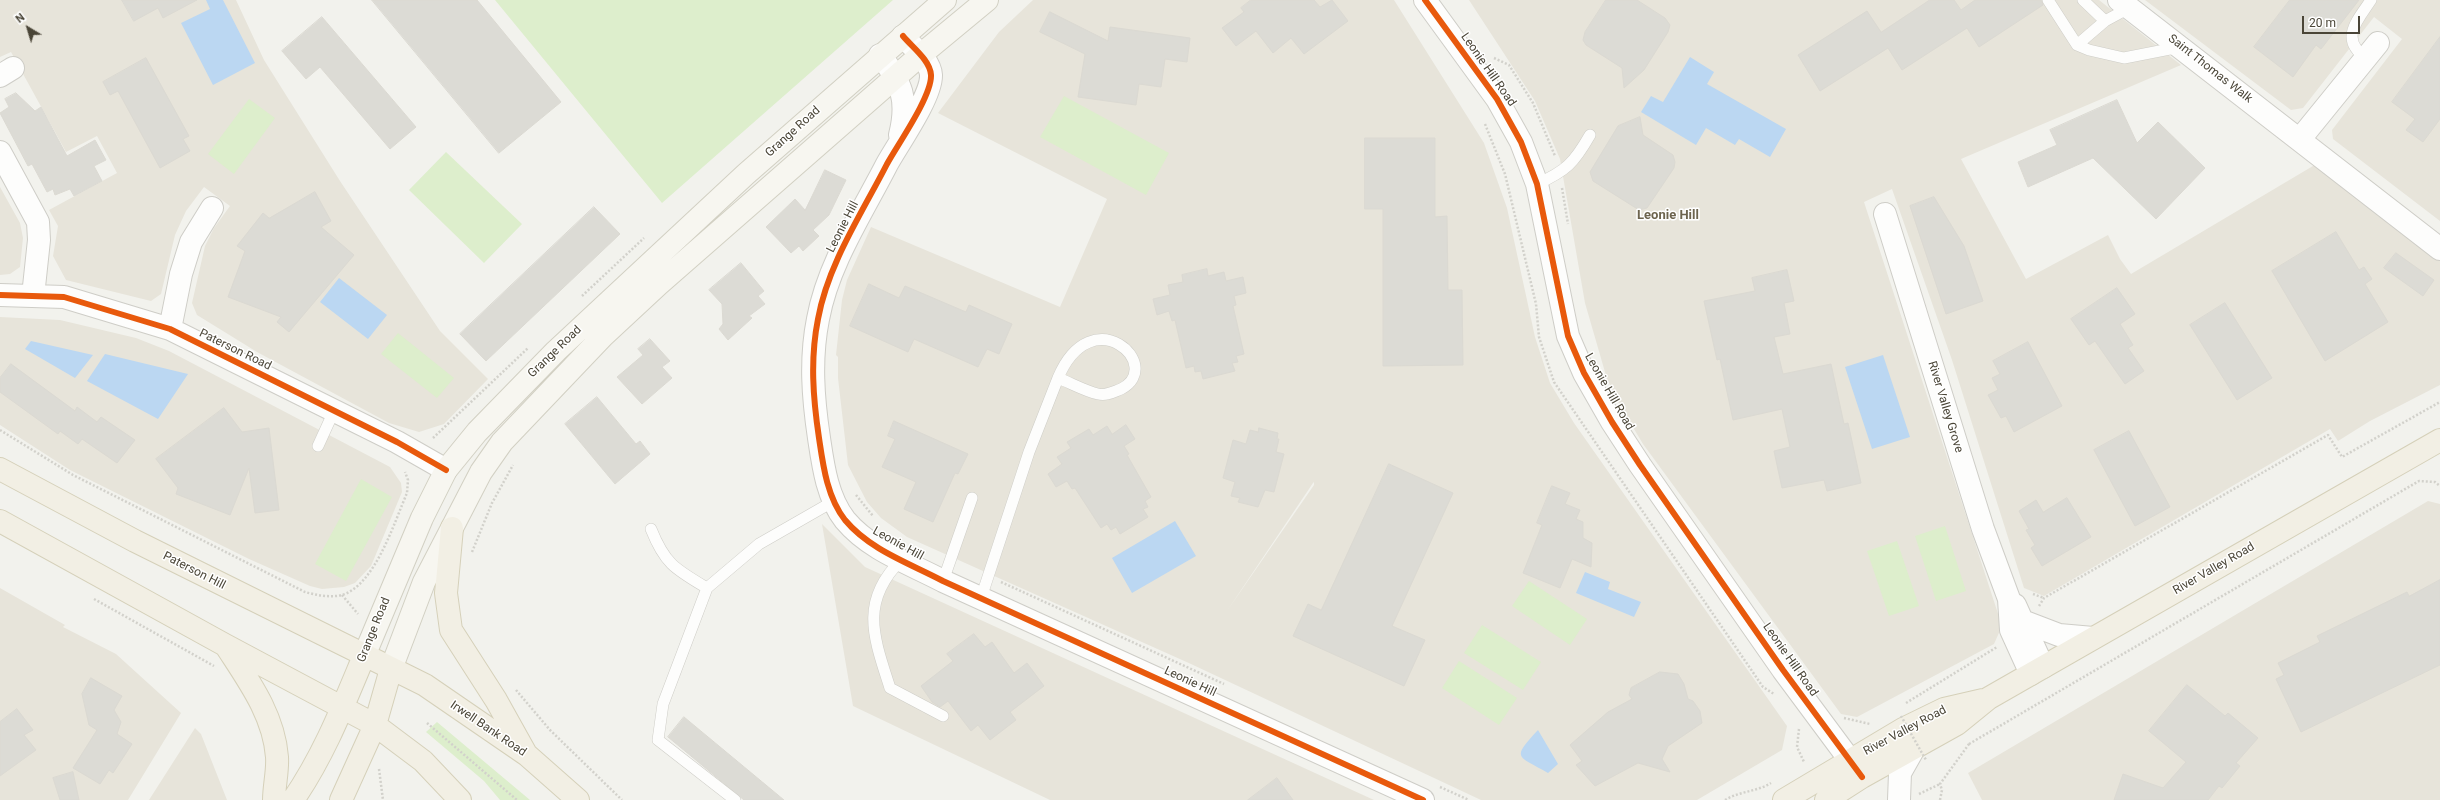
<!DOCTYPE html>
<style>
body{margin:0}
#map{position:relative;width:2440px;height:800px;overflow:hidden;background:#f2f2ed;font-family:Roboto,sans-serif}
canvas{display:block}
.north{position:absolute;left:8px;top:8px;width:40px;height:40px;-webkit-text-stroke:3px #fff;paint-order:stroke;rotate:322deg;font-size:11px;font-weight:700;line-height:16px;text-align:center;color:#4a4537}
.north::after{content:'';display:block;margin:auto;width:14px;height:18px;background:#4a4537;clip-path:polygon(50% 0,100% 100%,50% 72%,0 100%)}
.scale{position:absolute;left:2302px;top:16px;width:58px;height:18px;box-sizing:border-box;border:2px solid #4a4537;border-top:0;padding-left:5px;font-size:12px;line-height:14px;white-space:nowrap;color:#4a4537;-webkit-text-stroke:3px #fff;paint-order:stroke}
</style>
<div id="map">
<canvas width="2440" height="800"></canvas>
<div class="north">N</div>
<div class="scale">20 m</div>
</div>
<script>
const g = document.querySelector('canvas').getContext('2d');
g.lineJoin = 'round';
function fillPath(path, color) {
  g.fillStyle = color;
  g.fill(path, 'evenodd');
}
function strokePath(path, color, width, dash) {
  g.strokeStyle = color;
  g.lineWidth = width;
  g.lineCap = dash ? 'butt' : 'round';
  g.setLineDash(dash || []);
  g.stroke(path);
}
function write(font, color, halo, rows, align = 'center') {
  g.font = font + ' Roboto,sans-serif';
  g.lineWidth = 3;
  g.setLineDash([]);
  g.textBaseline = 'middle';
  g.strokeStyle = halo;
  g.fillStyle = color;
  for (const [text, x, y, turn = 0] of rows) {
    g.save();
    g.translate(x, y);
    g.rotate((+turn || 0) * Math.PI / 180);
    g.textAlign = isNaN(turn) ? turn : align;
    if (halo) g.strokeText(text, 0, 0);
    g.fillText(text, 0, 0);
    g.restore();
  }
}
fillPath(new Path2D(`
 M0,0H236L264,60L340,181L440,331L488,379L444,424L419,432L389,423L257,352L197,315L192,303L205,246L214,228L230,206L204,187L186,211L175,235L161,294L151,301L66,280L53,256L58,226L49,210L117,173L97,136L66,152L11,52L0,57Z
 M1033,0H1394L1484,143L1507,208L1535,337L1550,383L1574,423L1787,726L1782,750L1697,800H1481L1191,664L907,537L881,518L867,502L848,465L838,378V357L836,355L842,300L847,280L871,227L1060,307L1107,199L938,113L999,32ZM1314,482V485L1227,611L1313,483Z
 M1469,0H2099L2181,65L1961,159L2026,279L2108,235L2120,259L2131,274L2318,163L2440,256V385L2370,421L2338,441L2330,429L2044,596L2024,588L1952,360L1892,189L1864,202L2002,626L1994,644L1857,717L1841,714L1643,444L1622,409L1607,379L1585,303L1560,159L1535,101Z
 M2145,0H2440V221L2333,139L2332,130L2402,39L2374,17L2303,108L2291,110Z
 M0,187L20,223L23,238L20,267L10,274L0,275Z
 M0,317L60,320L136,338L169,351L390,467L401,483L402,492L371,566L355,583L344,587L322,589L310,586L249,559L70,470L0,425Z
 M2428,501L2440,504V800H1982L1968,773Z
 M822,524L865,567L1374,800H1050L853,706Z
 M0,588L65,625L63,627L116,654L181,713L128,800H0Z
 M195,728L201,734L227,800H149Z`), '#e7e4da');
fillPath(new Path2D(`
 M495,0H893L662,203Z
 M1064,96L1169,153L1146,195L1040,137Z
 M249,99L275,118L234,174L208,154Z
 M446,152L522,224L484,263L409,190Z
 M398,333L454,378L437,398L381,354Z
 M361,479L392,497L346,581L315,564Z
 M1945,526L1966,591L1936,601L1915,536Z
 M1897,541L1919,606L1889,616L1867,551Z
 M1529,581L1587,619L1570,645L1512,606Z
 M1482,625L1541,662L1523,690L1464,653Z
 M1459,661L1517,698L1499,725L1442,688Z
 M437,722L530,800H500L484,781L426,732Z`), '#dec');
fillPath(new Path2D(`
 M206,0H223L255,63L213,85L181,23L210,9Z
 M1690,57L1714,72L1707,84L1786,129L1770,157L1739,139L1735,145L1706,128L1696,145L1641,112L1651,96L1663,102Z
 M339,278L387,315L368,339L320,302Z
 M31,341L93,355L75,378L25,349Z
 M105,354L188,374L158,419L87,381Z
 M1883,355L1910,437L1872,449L1845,367Z
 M1175,521L1196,556L1132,593L1112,558Z
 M1585,572L1610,582L1608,589L1641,602L1634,617L1576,593Z
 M1538,730L1558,764L1548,773C1517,755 1511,759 1538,730Z`), '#bbd7f2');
const building = new Path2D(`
 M122,0H197L163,18L158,8L134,21Z
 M372,0H477L561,102L499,153Z
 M1251,0H1314L1320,7L1332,0L1348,21L1304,54L1291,38L1273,53L1256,31L1236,46L1222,28L1244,12L1241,8Z
 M1606,0H1637L1665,18L1670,25L1668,32L1644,70L1624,88L1622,68L1586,45L1583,40L1585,32Z
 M1930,0H1954L1961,10L1975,0H2041L2043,5L1979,47L1967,28L1902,70L1888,48L1820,91L1798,55L1867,11L1881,32Z
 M2290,0H2359L2321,49L2316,45L2293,77L2254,47Z
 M1050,12L1108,41L1110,27L1190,38L1187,62L1165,59L1161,87L1139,84L1136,105L1078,97L1085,54L1040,32Z
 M322,17L416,127L390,149L320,67L306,79L282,51Z
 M2440,37V119L2423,142L2406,130L2415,119L2392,102Z
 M146,58L189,136L183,139L190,151L160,168L118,91L110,95L103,82Z
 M16,93L35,111L41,107L67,156L95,140L106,160L94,166L102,181L74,196L70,189L55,195L53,189L47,192L32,164L28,166L0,113L9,107L5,99Z
 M2117,100L2137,143L2158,122L2205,168L2156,219L2093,158L2028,187L2018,162L2057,145L2050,130Z
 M1640,117L1643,135L1673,155L1675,162L1674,168L1647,208L1639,210L1593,181L1590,172L1618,126Z
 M1365,138H1435V217L1447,216L1448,290H1462L1463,365L1383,366V209H1365Z
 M825,170L846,180L829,215L813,230L819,236L803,251L799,246L791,253L766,227L795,199L805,210Z
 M315,192L331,221L321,227L354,255L289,332L277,322L281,317L228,297L245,251L237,246L263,213L269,218Z
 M1934,197L1964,246L1983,301L1946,314L1910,206Z
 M594,207L620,234L486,361L460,334Z
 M2336,232L2359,270L2364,267L2372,279L2365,284L2388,322L2325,361L2272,271Z
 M2396,253L2434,280L2423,296L2384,268Z
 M741,263L764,291L758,296L765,304L749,316L752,318L728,340L719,329L723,324L722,304L709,290Z
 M1207,269L1208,276L1224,272L1226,281L1243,277L1246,293L1234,296L1236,305L1233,306L1244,354L1236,356L1238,362L1232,363L1235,371L1203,379L1201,371L1195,372L1194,366L1186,368L1175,320L1172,321L1169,311L1157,315L1153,299L1170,295L1168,285L1183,282L1182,275Z
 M1787,270L1794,301L1784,303L1790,334L1774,337L1783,374L1831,364L1844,424L1848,423L1861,483L1827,491L1824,480L1782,488L1774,451L1790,447L1782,409L1733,420L1720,359L1717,360L1704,301L1755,291L1752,278Z
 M869,284L899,298L905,286L966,312L969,305L1012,324L999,354L987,349L978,367L914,339L908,352L850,326Z
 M2117,288L2135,314L2120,324L2133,345L2128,348L2144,371L2125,384L2095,341L2089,345L2071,319Z
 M2225,303L2272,378L2237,400L2190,325Z
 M650,339L670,361L662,367L672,378L642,404L617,377L643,355L638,349Z
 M2028,342L2062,406L2014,432L2006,416L2001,418L1988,395L1998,390L1992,378L2000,374L1993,361Z
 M11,364L75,411L77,407L97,422L101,417L135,440L117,463L82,439L78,444L60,431L58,434L0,392V378Z
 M597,397L636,444L640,441L650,454L615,484L565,424Z
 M224,408L242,432L269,428L279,510L255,513L249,468L230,515L176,494L178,488L156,459Z
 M894,421L968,454L958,474L955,473L933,522L904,509L916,482L882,467L895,439L888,436Z
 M1126,425L1135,439L1124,446L1129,454L1127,455L1151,497L1145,501L1148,507L1143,509L1148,517L1120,534L1116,527L1111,530L1107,524L1101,528L1075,488L1072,489L1067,481L1056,487L1048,474L1062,464L1057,457L1071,448L1067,442L1089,429L1093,435L1107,426L1112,434Z
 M1259,428L1278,433L1277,439H1279L1276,452L1284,454L1274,492L1265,490L1258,507L1238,502L1240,498L1231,496L1235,482L1223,478L1233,440L1246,444L1250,430L1258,432Z
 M2129,431L2170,507L2135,526L2094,450Z
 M1389,464L1453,493L1392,626L1425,640L1404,686L1293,636L1308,604L1321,610Z
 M1552,486L1570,493L1565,504L1580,510L1576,519L1583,522V538L1592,543L1591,567L1572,559L1560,588L1523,573L1542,525L1537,523Z
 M2067,498L2091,537L2042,566L2031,548L2035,545L2026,530L2029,529L2019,511L2036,500L2043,512Z
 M2440,580V665L2301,732L2276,679L2284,675L2278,663L2320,642L2317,636L2407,592L2409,596Z
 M974,634L985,647L992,642L1014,673L1027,663L1044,686L1010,712L1016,720L990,740L978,725L971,731L948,701L940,707L932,702L921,686L953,661L947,654Z
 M1660,672L1678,674L1684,684L1688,699L1693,701L1700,711L1702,723L1668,746L1662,759L1670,772L1638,763L1595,786L1576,765L1582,761L1570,745L1608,712L1632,699L1629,695L1631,688Z
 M91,678L122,696L114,710L121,722L117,734L132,744L113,773L109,770L100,784L73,768L97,730L89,725L82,694Z
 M2187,685L2225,716L2228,713L2258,738L2236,763L2240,766L2222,788L2219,786L2208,800H2114L2123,774L2163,788L2186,762L2149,731Z
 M17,709L33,730L24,735L36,750L0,776V722Z
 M684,717L784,800H744L668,737Z
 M73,772L79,800H60L53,778Z
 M1277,778L1293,800H1248Z`);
fillPath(building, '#dcdbd5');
strokePath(building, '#dbd9d2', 1);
const service = new Path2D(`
 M2048,0L2077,45L2089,50L2124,58L2180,47
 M2083,0L2105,21L2129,8
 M2077,45L2105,21
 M2366,58C2339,39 2357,21 2371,0
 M1537,184C1566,171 1574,163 1590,135
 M318,446L334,411
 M651,529C665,564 675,569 707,588
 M901,560C859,602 874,638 890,688L943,716
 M943,581L972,498
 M981,598L1029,452L1058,378C1092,297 1166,366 1121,389C1113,392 1107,396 1098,394C1085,391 1071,383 1058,378
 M735,800L658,740L663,704L707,588L759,544L834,501`);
const minor = new Path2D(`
 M1425,0L1497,99L1521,142L1537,184L1568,336L1584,373L1612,422L1640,465L1783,670L1861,775
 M2119,0L2440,249
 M903,36C912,47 930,60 931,75C932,96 898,144 887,164C862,213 828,264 818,319C810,359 813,398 819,438C823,465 827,497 845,520C870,550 909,563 943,581L1423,800
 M880,55C901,82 909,99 900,135
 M0,76L13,68
 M2300,139L2378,43
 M0,152L38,222L39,240L33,296
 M1885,214L1983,529L2009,599L2011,630L2031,674
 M0,295L64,297L170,329L397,442L446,470
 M170,329L181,274L191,242L212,208
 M2015,605L2043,667
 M2025,622L2059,635L2093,638
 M1899,800L1900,773L1913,750`);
const secondary = new Path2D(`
 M364,656L422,518L446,470L477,432L556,351L746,174L945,0
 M391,669L424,582L481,472L502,442L603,336L659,284L923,53L987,0`);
const primary = new Path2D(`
 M0,469L135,541L425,685L527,755L578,800
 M0,521L225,645L375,725L423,761L460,800
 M452,528L446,593L451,630L496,700L525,752
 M226,646C248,680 274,715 277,757C278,771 274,786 274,800
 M293,800C324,755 343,706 364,656
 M341,800L375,725L391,669
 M1784,800L1903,729L1944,709L1983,700
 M1826,800L1862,777L1957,724L1989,698L2440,440`);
strokePath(service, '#cecdc7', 12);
strokePath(minor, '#cecdc7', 24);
strokePath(secondary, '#d2d0c3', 24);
strokePath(primary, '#d5d0b9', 24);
strokePath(new Path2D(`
 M1494,58L1509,65L1533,103L1555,156
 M1485,124L1505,174L1536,304L1539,337L1554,382L1763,687L1774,694
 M1562,188L1568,224
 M582,296L644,238
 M0,430L73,475L305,592C316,595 330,598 342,595C375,585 394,523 407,493L408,480L405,472
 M433,438L528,348
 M856,495L873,516
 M472,552L492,503L513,465
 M1001,582L1224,684
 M2033,594L2044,598
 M342,595L358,614
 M94,599L214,666
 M2039,606L2044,598L2328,435L2342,457L2440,402
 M516,690L550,730L622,800
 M1906,703L1997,647
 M1844,718L1870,724
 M427,723L517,800
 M1799,729L1797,747L1804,762
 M1969,744L2419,481L2435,482L2440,486
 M379,769L383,800
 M1440,787L1469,800
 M1919,794L1940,784
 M1725,800C1740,791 1756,792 1771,783
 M1940,800L1942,790L1940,784L1969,744`), '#d2d1cb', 2.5, [2, 2]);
strokePath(service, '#fdfdfc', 11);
strokePath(minor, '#fdfdfc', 22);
strokePath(secondary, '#f7f6f0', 22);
strokePath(primary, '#f2efe4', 22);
strokePath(new Path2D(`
 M1901,716L1926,760`), '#d2d1cb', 2.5, [2, 2]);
strokePath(new Path2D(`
 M1425,0L1497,99L1521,142L1537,184L1568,336L1584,373L1612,422L1640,465L1783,670L1862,777
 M903,36C912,47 930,60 931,75C932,96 898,144 887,164C862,213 828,264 818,319C810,359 813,398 819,438C823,465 827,497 845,520C870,550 909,563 943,581L1423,800
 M0,295L64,297L170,329L397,442L446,470`), '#e8590c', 6);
write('12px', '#4a4537', '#fff', [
 ["Saint Thomas Walk",2210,69,38],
 ["Leonie Hill Road",1488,70,55],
 ["Grange Road",793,132,-42],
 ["Leonie Hill",843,227,-63],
 ["Paterson Road",235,350,26],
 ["Grange Road",555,352,-44],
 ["Leonie Hill Road",1609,392,60],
 ["River Valley Grove",1945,407,73],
 ["Leonie Hill",898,544,29],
 ["River Valley Road",2214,569,-30],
 ["Paterson Hill",194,571,27],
 ["Grange Road",374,630,-68],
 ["Leonie Hill Road",1790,660,55],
 ["Leonie Hill",1190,682,25],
 ["Irwell Bank Road",488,729,34],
 ["River Valley Road",1905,731,-28]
]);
write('bold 13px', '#6d644e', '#fff', [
 ["Leonie Hill",1668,216]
]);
</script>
